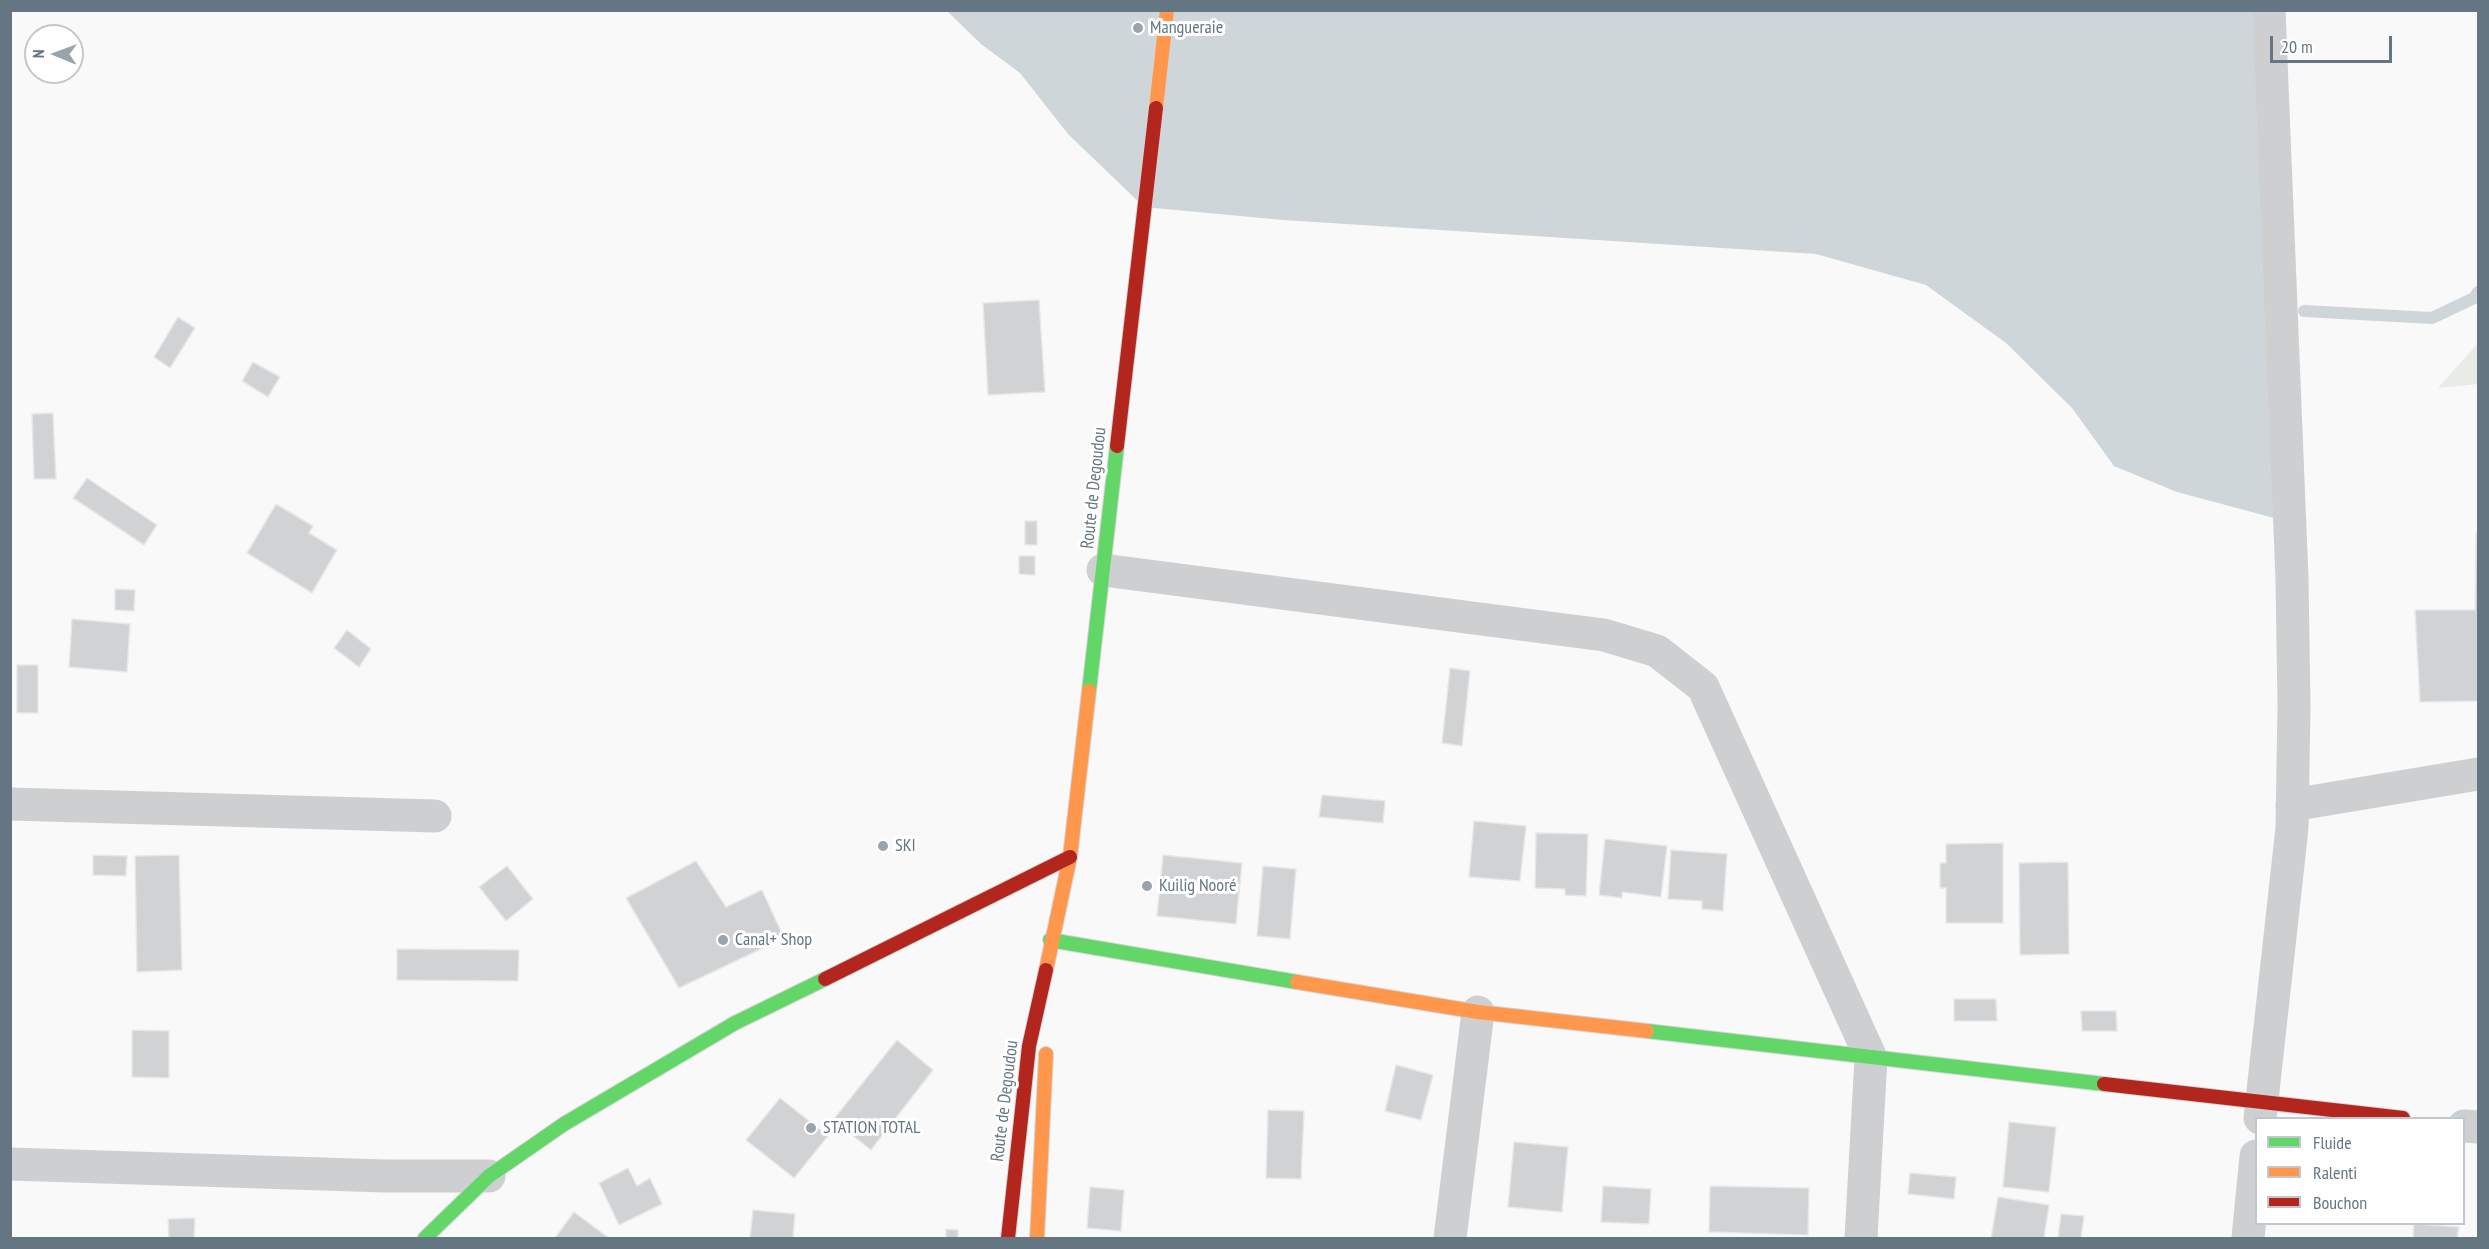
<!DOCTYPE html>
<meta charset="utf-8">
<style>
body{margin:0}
#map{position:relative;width:2489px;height:1249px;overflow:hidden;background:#f9f9f9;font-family:"PT Sans Narrow",sans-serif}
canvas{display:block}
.frame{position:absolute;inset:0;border:12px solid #657683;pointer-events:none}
.legend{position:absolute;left:2255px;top:1117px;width:210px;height:108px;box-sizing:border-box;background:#fff;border:2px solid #c1c8cd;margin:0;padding:8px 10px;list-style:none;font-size:18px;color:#657683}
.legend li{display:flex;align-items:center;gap:12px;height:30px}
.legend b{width:30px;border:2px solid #c1c8cd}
.north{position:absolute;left:24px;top:24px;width:60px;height:60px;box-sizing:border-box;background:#fff;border:2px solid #c1c8cd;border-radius:50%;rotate:271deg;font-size:16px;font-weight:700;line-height:24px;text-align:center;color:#657683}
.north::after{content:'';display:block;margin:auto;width:21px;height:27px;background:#99a4ac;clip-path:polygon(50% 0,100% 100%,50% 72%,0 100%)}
.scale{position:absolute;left:2270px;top:36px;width:122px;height:27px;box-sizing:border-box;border:3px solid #657683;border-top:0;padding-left:8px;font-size:18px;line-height:21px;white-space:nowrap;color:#657683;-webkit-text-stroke:4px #fff;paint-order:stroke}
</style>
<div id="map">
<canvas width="2489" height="1249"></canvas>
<div class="frame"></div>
<ul class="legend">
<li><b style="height:8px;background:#63d668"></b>Fluide</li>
<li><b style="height:8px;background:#ff974d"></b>Ralenti</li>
<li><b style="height:8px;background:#b3261e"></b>Bouchon</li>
</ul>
<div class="north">N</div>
<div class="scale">20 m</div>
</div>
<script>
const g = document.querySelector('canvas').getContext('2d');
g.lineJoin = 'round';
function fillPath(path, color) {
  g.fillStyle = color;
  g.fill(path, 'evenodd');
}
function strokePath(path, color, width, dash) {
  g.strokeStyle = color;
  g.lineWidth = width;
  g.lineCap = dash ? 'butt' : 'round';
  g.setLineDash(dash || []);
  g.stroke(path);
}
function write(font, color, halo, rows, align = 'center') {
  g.font = font + ' "PT Sans Narrow",sans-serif';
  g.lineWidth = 6;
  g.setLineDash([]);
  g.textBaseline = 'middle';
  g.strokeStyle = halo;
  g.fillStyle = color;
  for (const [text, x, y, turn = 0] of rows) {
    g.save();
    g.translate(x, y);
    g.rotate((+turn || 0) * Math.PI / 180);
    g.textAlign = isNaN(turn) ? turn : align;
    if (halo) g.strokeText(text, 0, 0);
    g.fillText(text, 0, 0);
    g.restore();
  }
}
fillPath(new Path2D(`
 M2478,343V384L2438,388Z`), '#e8ebe6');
fillPath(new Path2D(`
 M947,11H2269L2289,522L2177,492L2114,466L2072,408L2006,343L1926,285L1816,254L1283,220L1144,207L1068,134L1020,73L981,44Z`), '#ced6d9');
strokePath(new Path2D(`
 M2304,311L2432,318L2474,298L2478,292`), '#ced6d9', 12);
const building = new Path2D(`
 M1039,300L1045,392L988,395L983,303Z
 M178,317L195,328L170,368L154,357Z
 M253,362L280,377L268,397L242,381Z
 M53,413L56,479H34L32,414Z
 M87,478L157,525L144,545L73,498Z
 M276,504L313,526L309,533L337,550L312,593L247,553Z
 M1025,521H1037V545H1025Z
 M2476,533H2478V701L2420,702L2415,610H2475Z
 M1019,556H1035V575L1019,574Z
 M115,589L135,590L134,611L115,610Z
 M72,619L130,624L127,672L69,667Z
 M347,630L371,649L359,667L334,648Z
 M17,665H38V713H17Z
 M1450,668L1470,671L1462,746L1442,743Z
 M1322,795L1385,801L1383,823L1319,817Z
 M1474,821L1526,826L1520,881L1469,877Z
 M1536,833L1588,834L1586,896L1565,895V889L1535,888Z
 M1605,839L1667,846L1661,897L1622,892V898L1599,895Z
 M2003,843V923H1946V888H1940V863H1946V844Z
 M1671,850L1727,854L1723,911L1702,909V901L1668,899Z
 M93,855L127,856L126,876L93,875Z
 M179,855L182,970L137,972L135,856Z
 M1163,855L1242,863L1236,924L1157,916Z
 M696,861L726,907L762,890L784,938L679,988L626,898Z
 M2068,862L2069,954L2020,955L2019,863Z
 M507,866L533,899L506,921L479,887Z
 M1263,866L1296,869L1290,939L1257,936Z
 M397,949L519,950L518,981L397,980Z
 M1954,999H1996L1997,1021H1954Z
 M2081,1011H2116L2117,1031H2082Z
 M132,1030L169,1031V1078L132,1077Z
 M897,1040L933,1070L871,1150L833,1120Z
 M1396,1065L1433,1075L1421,1120L1385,1111Z
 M780,1098L828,1136L794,1178L746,1140Z
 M1268,1110L1304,1111L1301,1179L1266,1178Z
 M2009,1122L2056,1127L2049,1192L2003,1187Z
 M1514,1142L1568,1147L1562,1212L1508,1207Z
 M628,1168L637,1186L650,1178L662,1204L619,1225L599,1183Z
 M1910,1173L1956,1177L1954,1199L1908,1194Z
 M1603,1186L1651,1189L1649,1224L1601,1222Z
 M1710,1186L1809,1188L1808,1235L1709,1232Z
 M1090,1187L1124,1190L1121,1231L1087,1228Z
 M1998,1197L2049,1205L2044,1238H1991Z
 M753,1210L795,1214L793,1238H750Z
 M574,1212L609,1238H555Z
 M2061,1214L2084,1216L2081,1238H2058Z
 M195,1218L194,1238H169L168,1219Z
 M2414,1224L2459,1227L2457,1238H2413Z
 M946,1229L958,1230V1238H946Z`);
fillPath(building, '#d0d2d3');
strokePath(building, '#e8e8e8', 1.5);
const fast = new Path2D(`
 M1089,691L1117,446
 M1050,940L1297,982
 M1647,1031L2104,1084
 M425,1238L489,1176L564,1124L735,1023L825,979`);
const slow = new Path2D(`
 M1156,108L1167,10
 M1046,970L1070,857L1089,691
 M1297,982L1478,1012L1647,1031
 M1037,1238L1046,1054`);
const jam = new Path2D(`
 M1117,446L1156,108
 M825,979L1070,857
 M2104,1084L2403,1118
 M1008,1238L1029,1046L1046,970`);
strokePath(fast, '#d5d6d7', 16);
strokePath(slow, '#d5d6d7', 16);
strokePath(jam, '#d5d6d7', 16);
strokePath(new Path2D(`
 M1103,570L1604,635L1657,651L1703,687L1871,1058L1861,1238
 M10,804L435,816
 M2292,805L2478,774
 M2260,1118L2292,828L2294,706L2292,579L2269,10
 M2464,1126L2478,1127
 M10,1164L385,1176H489
 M1450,1238L1478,1012
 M2248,1238L2256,1156`), '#cecfd0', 33);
strokePath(fast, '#63d668', 14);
strokePath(slow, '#ff974d', 14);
strokePath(jam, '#b3261e', 14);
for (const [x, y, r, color] of [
 [1138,28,6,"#99a4ac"],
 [883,846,6,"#99a4ac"],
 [1147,886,6,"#99a4ac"],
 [723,940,6,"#99a4ac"],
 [811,1128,6,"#99a4ac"]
]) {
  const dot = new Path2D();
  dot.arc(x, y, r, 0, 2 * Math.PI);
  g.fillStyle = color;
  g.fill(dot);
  strokePath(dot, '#fff', 2);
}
write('18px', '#657683', '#fff', [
 ["Mangueraie",1150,28],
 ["SKI",895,846],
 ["Kuilig Nooré",1159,886],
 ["Canal+ Shop",735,940],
 ["STATION TOTAL",823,1128]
], 'left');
write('18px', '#657683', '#fff', [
 ["Route de Degoudou",1094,488,-84],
 ["Route de Degoudou",1005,1101,-83]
]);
</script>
